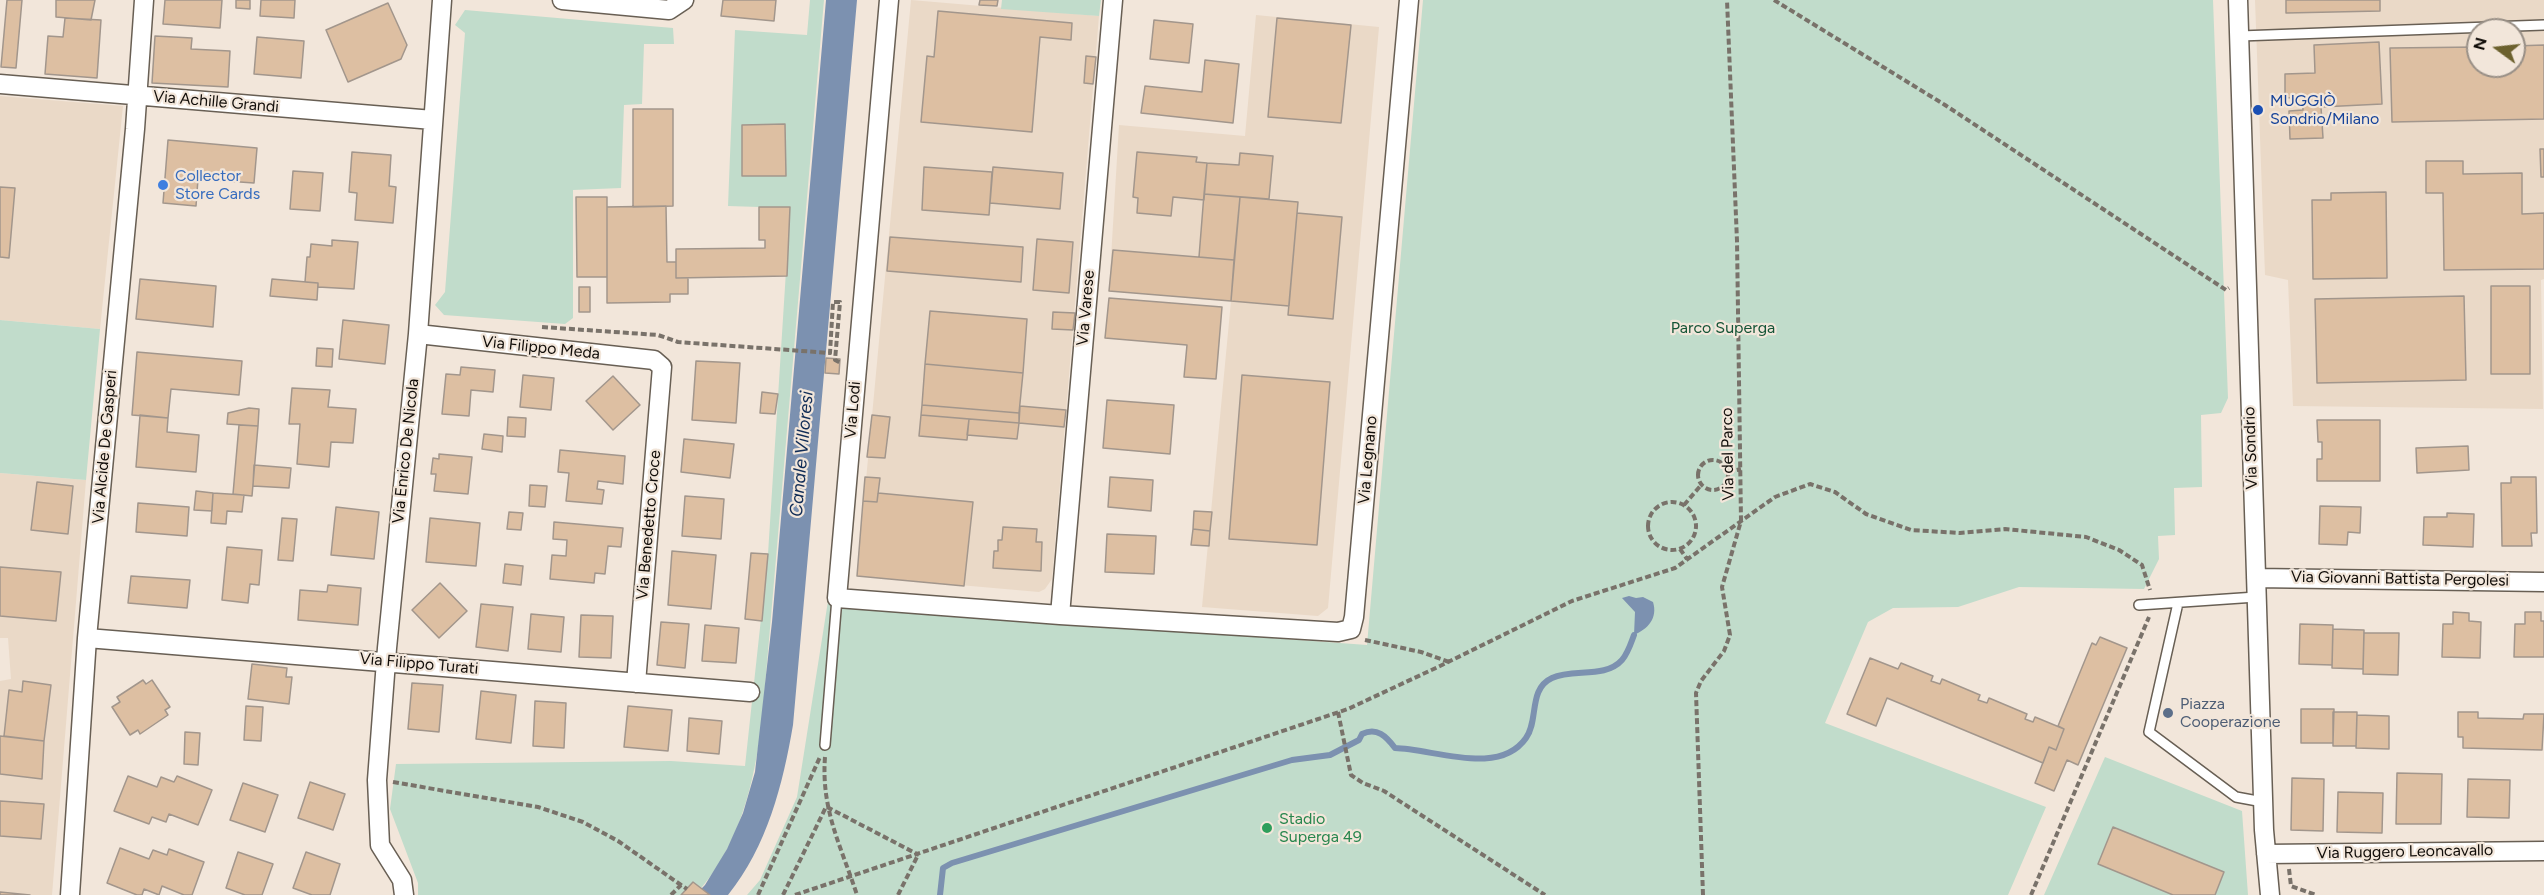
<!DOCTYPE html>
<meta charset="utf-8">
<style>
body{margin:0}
#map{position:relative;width:2544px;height:895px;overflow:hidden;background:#f2e6da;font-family:Figtree,sans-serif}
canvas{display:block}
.north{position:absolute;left:2466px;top:18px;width:60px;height:60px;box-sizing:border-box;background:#f2e6da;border:2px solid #988f86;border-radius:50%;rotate:285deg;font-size:16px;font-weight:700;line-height:24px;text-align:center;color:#110d09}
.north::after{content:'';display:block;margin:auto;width:21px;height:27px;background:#6c612e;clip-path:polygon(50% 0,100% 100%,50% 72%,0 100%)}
</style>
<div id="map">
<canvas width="2544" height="895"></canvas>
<div class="north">N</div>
</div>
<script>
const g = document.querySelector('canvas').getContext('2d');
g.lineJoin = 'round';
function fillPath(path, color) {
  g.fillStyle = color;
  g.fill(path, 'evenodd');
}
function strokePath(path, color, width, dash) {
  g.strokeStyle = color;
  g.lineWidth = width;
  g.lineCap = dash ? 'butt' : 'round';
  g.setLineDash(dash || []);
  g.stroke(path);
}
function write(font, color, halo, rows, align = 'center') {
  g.font = font + ' Figtree,sans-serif';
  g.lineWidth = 4.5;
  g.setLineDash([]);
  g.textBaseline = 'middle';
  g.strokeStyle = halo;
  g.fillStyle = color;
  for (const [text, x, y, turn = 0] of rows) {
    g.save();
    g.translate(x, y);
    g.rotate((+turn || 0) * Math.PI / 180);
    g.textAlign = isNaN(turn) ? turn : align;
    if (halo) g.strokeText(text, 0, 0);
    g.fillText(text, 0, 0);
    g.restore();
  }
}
fillPath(new Path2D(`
 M911,0L1099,16L1052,579L1045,589L1039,592L857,576Z
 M2255,0H2544V279L2541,280L2543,409L2293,406L2288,280L2265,275ZM2478,30H2514V66H2478Z
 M1256,15L1379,27L1328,608L1318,616L1202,607L1231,301L1109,291L1119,125L1245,136Z
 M0,96L123,106L100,329L0,320Z
 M0,473L86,480L52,895H0V681L11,679L8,638H0Z`), '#ead9c7');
fillPath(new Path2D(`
 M810,0H824L762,721C754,783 740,847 695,895H418V883L390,809L396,764L671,761L745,766L768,554L790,208L728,206L735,30L807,35Z
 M1002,0H1101L1099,16L1001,9Z
 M1423,0H2213L2228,398L2221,413L2201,415L2202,487L2174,488L2175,535L2158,536L2159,559L2144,589L2019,587L1958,607L1893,608L1868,622L1825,723L2046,807L2008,895H747L760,880L797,797L828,601L864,608L1367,645Z
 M465,10L673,28L674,44H644L642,104L624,105L621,188L573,190V318L565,324L444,315L435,305L445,292L465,33L455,25Z
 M0,320L100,329L86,480L0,473Z
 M2105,757L2242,811L2248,895H2044Z`), '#c1dccb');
fillPath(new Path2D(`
 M826,0H857L793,725C783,784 767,847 728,895H695L705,885L727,849L743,813L755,772L772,622Z
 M1629,596L1636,598L1643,597L1653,602C1658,618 1648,629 1634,635L1635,612L1622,598Z`), '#7c91b0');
strokePath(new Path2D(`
 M940,895L943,868L952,863L1292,760L1330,755L1359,740L1362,734C1377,727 1386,736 1395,748C1434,749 1499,777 1526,738C1539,720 1528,689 1552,678C1573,668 1605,679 1622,660C1628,653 1631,643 1634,635`), '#7c91b0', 6);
const building = new Path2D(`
 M7,0H22L16,68L1,67Z
 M56,0H95L91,20L56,17Z
 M165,0H222L220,28L163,24Z
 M236,0H250V9L236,8Z
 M261,0H295L294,18L260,16Z
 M723,0H776L774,21L721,16Z
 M980,0H998L997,6L979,5Z
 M2286,0H2380V11L2286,13Z
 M388,3L407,45L401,59L348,82L326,30Z
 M938,11L1072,23L1071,40L1040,37L1032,132L921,122L927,56L934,57Z
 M65,18L101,20L97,78L45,74L48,36L63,37Z
 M1277,18L1351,25L1341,123L1268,117Z
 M1154,20L1193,24L1189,63L1150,59Z
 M155,36L192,38L191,49L230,51L228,87L152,83Z
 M257,37L304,41L301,78L254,74Z
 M2379,42L2382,104L2321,107L2323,138L2290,139L2289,111L2303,110L2302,97L2285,98V74L2315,73L2314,45Z
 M2544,45V119L2392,122L2390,48L2478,47V66H2514V46Z
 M1086,56L1096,57L1093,84L1084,83Z
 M1205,60L1239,64L1233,123L1141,113L1145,86L1202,92Z
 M633,109H673V206L633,207Z
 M785,124L786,176H742V125Z
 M168,140L257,148L254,183L198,179L196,206L163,203Z
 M2540,149H2544V177H2541Z
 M352,152L391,155L389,186L396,187L393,223L355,220L357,193L349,192Z
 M1137,152L1197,157L1196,162L1207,163L1204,200L1173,197L1171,216L1137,213L1138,198L1133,197Z
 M1240,153L1273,156L1269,199L1204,194L1207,163L1239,165Z
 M2426,161H2463V174L2522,173V214L2544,213V269L2444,270L2443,193H2426Z
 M924,167L992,172L989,215L922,210Z
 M993,167L1063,173L1060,209L990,203Z
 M293,171L323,173L320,211L290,209Z
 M0,187L15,188L9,258L0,257Z
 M2386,192L2387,278L2313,279L2312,200H2331V193Z
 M1204,194L1240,197L1234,260L1199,257Z
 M576,197H607V277H577Z
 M1240,197L1298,202L1289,306L1231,301Z
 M666,206L667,262H676V278H688V294H670V302L607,303V207Z
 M759,207H790L787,276L676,278V249L765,248V240H759Z
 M1297,213L1342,217L1333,319L1288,315Z
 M890,237L1023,247L1021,282L887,271Z
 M1037,239L1073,242L1069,293L1033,290Z
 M332,240L358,242L354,289L318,287V283L305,282L307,257H310L311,244L332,246Z
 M1113,250L1234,260L1231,301L1109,291Z
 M140,279L216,286L213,327L136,319Z
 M272,279L318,283L317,300L270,296Z
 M2491,286H2530V374H2491Z
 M579,287H590V312H579Z
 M2464,296L2466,380L2317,383L2315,299Z
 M1109,298L1222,307L1216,379L1184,377L1187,345L1105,338Z
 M930,311L1027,319L1023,373L925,364Z
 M1053,312L1075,313L1073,330L1052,329Z
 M343,320L389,325L385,364L339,359Z
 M317,348L333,349L332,367L316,366Z
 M137,352L242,361L239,395L171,389L168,418L132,415Z
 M826,358L840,359L839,374L825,373Z
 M696,361L740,363L736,423L692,420Z
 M925,364L1023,373L1019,413L922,405Z
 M461,367L495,370L493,392L471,390L469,416L442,414L446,374L460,375Z
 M523,375L554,378L551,410L520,407Z
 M1242,375L1330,382L1317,545L1229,539Z
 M613,376L640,405L613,430L586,401Z
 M292,388L330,390L328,407L356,409L353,443L331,442L329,467L297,464L300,424H289Z
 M762,392L778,394L775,414L760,413Z
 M1107,400L1174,405L1170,454L1103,448Z
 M922,405L1019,413V423L921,415Z
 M1020,406L1066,410L1064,427L1019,423Z
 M249,408L259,409L258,426L227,424L228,413Z
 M140,415L168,418L167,432L199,435L196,472L136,467Z
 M872,415L890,417L885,458L867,457Z
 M921,415L969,419L967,440L919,436Z
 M508,417L526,418L525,437L507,436Z
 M969,419L1019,423L1017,439L967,435Z
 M2317,420H2380V481H2317V459H2322V442H2318Z
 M239,425L258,426L252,496L233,494Z
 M484,434L503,436L502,452L482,449Z
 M684,439L734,444L730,478L681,472Z
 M2468,446L2469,470L2417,473L2416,448Z
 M560,450L625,456L623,484L598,481L597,489L604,490L602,504L566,501L569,473L558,472Z
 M439,454L472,457L468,494L434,491L436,474H431L433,458L439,459Z
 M254,465L291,468L289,488L253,486Z
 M865,477L880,478L877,502L863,501Z
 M1110,477L1153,480L1151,511L1108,507Z
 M2511,477H2536L2537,533H2531L2532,546H2502L2501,483H2511Z
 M37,482L73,486L68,534L31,530Z
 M530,485L547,486L545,507L529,506Z
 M196,491L213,493L212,511L194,510Z
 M213,493L244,495L242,512L227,511L226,524L211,523Z
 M878,493L973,502L964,586L857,576L863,501L877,502Z
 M685,496L724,499L721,539L682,536Z
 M138,503L189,507L187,536L136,532Z
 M2320,506L2361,507L2360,533L2348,532L2347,545L2319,544Z
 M336,507L379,512L374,559L331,555Z
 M1194,511L1212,512L1210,531L1193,529Z
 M509,512L523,513L521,530L507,529Z
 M2447,513L2474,514L2473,547L2423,545L2424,517H2447Z
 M282,518L297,519L293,561L278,560Z
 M430,518L480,523L476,566L426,562Z
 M554,522L623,528L621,547L608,546L605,574L595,573L594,583L550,579L552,555L566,556L567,540L553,539Z
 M1003,527L1037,529L1036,542H1042L1041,571L993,568L994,551H998V540H1002Z
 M1193,529L1210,531L1209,546L1191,545Z
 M1107,534L1156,536L1154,574L1105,572Z
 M227,547L262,550L259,585L250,584L248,603L222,600Z
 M672,551L716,555L711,609L668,605Z
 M751,553L768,554L762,621L745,619Z
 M505,564L523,566L521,585L503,583Z
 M0,567L61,572L56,621L0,616Z
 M131,576L190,580L187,608L128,603Z
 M440,583L467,611L439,638L412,610Z
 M328,585L361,588L358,625L298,620L300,590L327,592Z
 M481,604L513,607L508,651L476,647Z
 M2453,612L2469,613V621L2481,622L2480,658L2442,657L2443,624H2453Z
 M2525,612H2541V621H2544V657H2514L2515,624H2525Z
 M531,614L564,617L561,652L528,649Z
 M581,615L613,616L611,658L579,657Z
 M661,622L689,624L685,668L657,665Z
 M2300,624L2333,625L2332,665L2299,664Z
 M705,625L739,628L736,663L702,661Z
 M2333,629L2364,630L2363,669L2332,668Z
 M2364,633H2399L2398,675L2363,674Z
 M2100,637L2127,648L2078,765L2067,760L2054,791L2035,783L2049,747L2056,750L2064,729L2058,726L2092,643L2096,645Z
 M1870,658L1898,669L1901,663L1933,676L1931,681L1940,684L1942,679L1980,695L1978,700L1987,703L1989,698L2027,714L2025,719L2033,722L2035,717L2064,729L2056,750L2049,747L2043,763L1887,698L1876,726L1847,714Z
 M252,664L287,668L286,677H292L289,704L248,699Z
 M143,680L146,684L152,680L170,707L165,710L168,715L140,734L138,730L130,735L112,707L120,702L117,697Z
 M23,681L51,685L44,741L4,736L9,690L22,692Z
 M412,683L443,685L439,732L408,729Z
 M481,691L516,695L511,743L476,739Z
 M535,701L566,703L564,748L533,746Z
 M246,706L263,707L261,741L244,740Z
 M628,706L672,710L668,751L624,747Z
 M2301,709H2334L2333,743H2301Z
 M2333,712H2357L2356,746H2333Z
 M2458,712H2478V718L2523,719L2524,714H2544L2542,750L2463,748V737H2458Z
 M2357,715L2389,716V749L2356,748Z
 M689,718L722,721L719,754L687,751Z
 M185,732L200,733L198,765L184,764Z
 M0,736L44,741L42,779L0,774Z
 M2397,773L2442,774L2441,824H2396Z
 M128,776L157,787L161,777L174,782L177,776L212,790L198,825L169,814L166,822L152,817L149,824L114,811Z
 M2292,778L2324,779L2323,831L2291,830Z
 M2468,779L2510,780L2509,818L2467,817Z
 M310,782L345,794L333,830L298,818Z
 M243,783L278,795L265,832L230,820Z
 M2338,792L2383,793L2382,833L2337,832Z
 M0,801L44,804L41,839L0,836Z
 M2113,827L2224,872L2215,895H2173L2098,864Z
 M120,848L149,859L153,850L167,855L169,849L204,862L192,895H184L162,886L159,895L144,889L142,895H137L107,883Z
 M238,852L273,864L262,895H245L226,888Z
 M306,852L340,864L330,895H312L293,888Z
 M693,882L710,895H681Z
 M0,892L30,895H0Z`);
fillPath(building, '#ddbfa2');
strokePath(building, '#a2968c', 1.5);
const service = new Path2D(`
 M2240,36L2544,25
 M2178,603L2149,732L2236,797L2263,802
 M2139,605L2256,597
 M825,745L837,598`);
const minor = new Path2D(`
 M562,0L669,10L684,0
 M889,0L837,598L1060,615L1338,632L1351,629L1354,617L1409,0
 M2238,0L2264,830L2270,895
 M0,84L433,120
 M418,334L654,360L662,367L636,683
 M2256,578L2544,582
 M1060,615L1113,0
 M87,638L750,692
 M2266,854L2544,851
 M70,895L87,638L135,129L144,0
 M404,895L402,880L380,845L377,780L387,648L418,334L442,0`);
strokePath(service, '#685f54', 12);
strokePath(minor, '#685f54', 21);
strokePath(new Path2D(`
 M1774,0L1945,105L2226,290L2229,288
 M542,327L658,335L678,342L830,353L833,302H840L835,360L841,363
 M1698 475a15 15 0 1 1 30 0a15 15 0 1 1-30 0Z
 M1728,472L1741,469
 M1648 526a24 24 0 1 1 48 0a24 24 0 1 1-48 0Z
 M1684,505L1702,484
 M1680,549L1687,559
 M1365,640L1421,652L1449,662
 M1338,712L1351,775L1363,783L1384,791L1545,895
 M825,757C821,810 841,846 857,895
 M393,782L538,807L583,822L618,841L681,885
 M827,807L919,855
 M2289,869L2291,886L2316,895
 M671,895L681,885L687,889
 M758,895L820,757
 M783,895L826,807
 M795,895L1348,709L1440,666L1572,601L1675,568L1775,497L1810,484L1835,492L1866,514L1911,530L1960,533L2005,529L2086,537L2119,550L2142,565L2150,590
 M898,895L918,855
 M1703,895L1696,693L1701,681L1724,651L1730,635L1722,587L1741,521L1737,241L1727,0
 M2031,895L2149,617`), '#79726a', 4, [6, 3]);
strokePath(service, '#fff', 9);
strokePath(minor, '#fff', 18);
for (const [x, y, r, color] of [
 [2258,110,6,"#1a4fb4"],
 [163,185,6,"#3f7fe0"],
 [2168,713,6,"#5c6f8a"],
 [1267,828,6,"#2e9e5b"]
]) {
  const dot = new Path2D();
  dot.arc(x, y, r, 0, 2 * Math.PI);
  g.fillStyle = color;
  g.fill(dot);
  strokePath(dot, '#f2e6da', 2);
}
write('16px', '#164399', '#f2e6da', [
 ["MUGGIÒ",2270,101],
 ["Sondrio/Milano",2270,119]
], 'left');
write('16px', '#110d09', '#f2e6da', [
 ["Via Achille Grandi",216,102,5],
 ["Via Varese",1086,308,-85],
 ["Via Filippo Meda",541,348,6],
 ["Via Lodi",853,410,-85],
 ["Via Alcide De Gasperi",105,447,-85],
 ["Via Sondrio",2251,448,-92],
 ["Via Enrico De Nicola",406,451,-84],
 ["Via del Parco",1728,454,-91],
 ["Via Legnano",1368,460,-85],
 ["Via Benedetto Croce",649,525,-85],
 ["Via Giovanni Battista Pergolesi",2400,579,1],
 ["Via Filippo Turati",419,664,5],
 ["Via Ruggero Leoncavallo",2405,852,-1]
]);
write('16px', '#366cbe', '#f2e6da', [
 ["Collector",175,176],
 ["Store Cards",175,194]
], 'left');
write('16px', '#145436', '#f2e6da', [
 ["Parco Superga",1723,328]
]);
write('16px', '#4e5e75', '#f2e6da', [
 ["Piazza",2180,704],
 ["Cooperazione",2180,722]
], 'left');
write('16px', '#27864d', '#f2e6da', [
 ["Stadio",1279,819],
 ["Superga 49",1279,837]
], 'left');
write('italic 18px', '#0f2b55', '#f2e6da', [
 ["Canale Villoresi",802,454,-85]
]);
</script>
